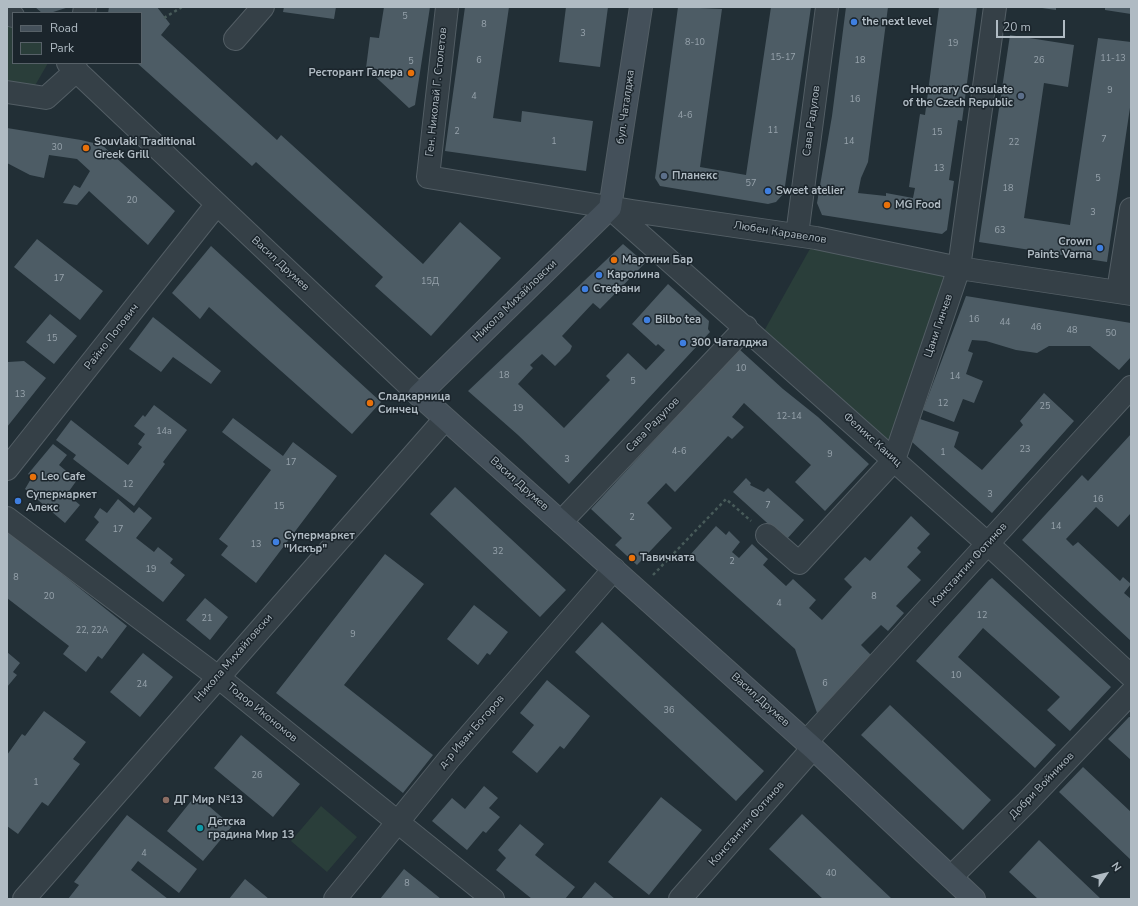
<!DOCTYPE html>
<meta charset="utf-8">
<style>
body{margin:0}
#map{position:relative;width:1138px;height:906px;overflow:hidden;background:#222f36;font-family:"Nunito Sans",sans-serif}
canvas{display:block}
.frame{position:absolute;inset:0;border:8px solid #b0bbc3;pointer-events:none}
.legend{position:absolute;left:12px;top:12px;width:130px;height:52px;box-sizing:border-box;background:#1b252c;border:1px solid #576168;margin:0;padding:5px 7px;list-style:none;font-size:12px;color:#b0bbc3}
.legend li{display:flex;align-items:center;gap:8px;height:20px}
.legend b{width:20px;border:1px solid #576168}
.north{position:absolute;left:1086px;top:854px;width:40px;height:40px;-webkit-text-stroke:3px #1b252c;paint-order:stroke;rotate:55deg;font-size:11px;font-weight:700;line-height:16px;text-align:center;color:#b0bbc3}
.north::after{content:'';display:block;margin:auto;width:14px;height:18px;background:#b0bbc3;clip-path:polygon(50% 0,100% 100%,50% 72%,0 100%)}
.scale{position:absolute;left:996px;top:20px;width:69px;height:18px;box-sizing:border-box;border:2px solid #b0bbc3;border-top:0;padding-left:5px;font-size:12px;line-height:14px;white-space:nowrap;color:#b0bbc3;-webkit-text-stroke:3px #1b252c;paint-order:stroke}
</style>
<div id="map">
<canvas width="1138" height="906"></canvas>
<div class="frame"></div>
<ul class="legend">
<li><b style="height:5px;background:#44505a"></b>Road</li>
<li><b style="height:11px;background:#2a3e3a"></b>Park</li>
</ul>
<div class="north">N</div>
<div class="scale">20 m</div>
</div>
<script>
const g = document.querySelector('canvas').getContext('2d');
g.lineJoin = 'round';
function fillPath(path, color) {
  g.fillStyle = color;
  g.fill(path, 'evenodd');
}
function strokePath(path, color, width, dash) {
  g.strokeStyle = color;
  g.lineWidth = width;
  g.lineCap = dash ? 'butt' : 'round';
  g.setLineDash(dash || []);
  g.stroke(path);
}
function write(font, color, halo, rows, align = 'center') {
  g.font = font + ' "Nunito Sans",sans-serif';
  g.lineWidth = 3;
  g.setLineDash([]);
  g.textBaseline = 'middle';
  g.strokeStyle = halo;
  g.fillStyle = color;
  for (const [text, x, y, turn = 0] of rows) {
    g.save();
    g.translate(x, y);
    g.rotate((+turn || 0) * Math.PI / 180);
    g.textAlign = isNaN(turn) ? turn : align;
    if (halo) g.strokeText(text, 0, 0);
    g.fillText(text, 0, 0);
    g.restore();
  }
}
fillPath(new Path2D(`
 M7,20L13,25V63H48L33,89L7,84Z
 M816,238L959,268L894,460L759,340Z
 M321,806L357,837L327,872L291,841Z`), '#2a3e3a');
fillPath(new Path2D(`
 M35,7H69L50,13H42Z
 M109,7H157L170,24L161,35L277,140L281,135L423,264L460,222L501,258L431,336L375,286L383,277L256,162L252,166L137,63H141V13H108Z
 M284,7H336L334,19L283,12Z
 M384,7H430L415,105L409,108L366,68L370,37L379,38Z
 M465,7H509L493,118L521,122L522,111L593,121L586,171L445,151Z
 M566,7H608L600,67L559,62Z
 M678,7L722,9L700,167L746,175L771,7H811L784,193L776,202L768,204L660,186L655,178Z
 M846,7H888L868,162L861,178L858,193L886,196V193L913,198L915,188L909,187L920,114L925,115L939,7H977L962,121L958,120L949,180L954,181L947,230L942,234L822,215L817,203L832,116Z
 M1042,7H1056V10L1042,8Z
 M1105,7H1131V14L1105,10Z
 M1010,35L1074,45L1068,87L1044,83L1024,218L1070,225L1098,38L1131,42V101L1107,262L979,242Z
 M7,128L81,140L102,145L175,211L148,245L89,191L77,205L63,203L74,185L80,188L90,171L77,159L49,155L44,178L30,175L7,163Z
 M37,239L103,291L80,320L14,267Z
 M623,244L645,263L600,309L593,303L562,336L572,346L570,351L555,366L542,354L530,365L533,368L518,384L564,428L610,380L606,376L628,353L646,370L665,350L658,344L656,346L632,324L668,284L709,321L708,329L710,332L569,484L518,435L468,391Z
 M211,246L381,402L352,434L209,307L200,319L172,293Z
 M966,296L1131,323V357L1119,370L1090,346H1049L1037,353L1016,350L986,341L972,340L968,351L973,353L966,374L983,381L974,403L963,399L954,422L923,410Z
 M50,314L77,336L54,364L26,342Z
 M153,317L221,371L211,384L173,357L161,372L129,349Z
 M739,349L783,389L818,417L869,464L825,511L795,482L811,465L744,403L732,417L744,427L732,439L728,436L675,492L666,483L647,503L672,528L637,565L615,545L622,538L591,509Z
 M24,361L46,378L7,427V364L8,362Z
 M1044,393L1074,421L992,513L912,442L920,419L959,432L954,447L982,470L1023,425L1020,421Z
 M154,405L187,430L163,462L165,464L134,506L73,459L76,455L56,440L71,420L128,465L142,447L138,444L145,434L134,426L143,415L145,417Z
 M233,418L283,456L293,442L337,476L256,583L221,555L228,546L219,539L271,470L222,432Z
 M1131,434V513L1118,527L1096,507L1066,539L1073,546L1078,542L1120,581L1123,577L1131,584L1124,593L1131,599V641L1022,540L1082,475L1088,481Z
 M53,444L67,455L59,465L77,480L67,494L80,505L65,523L25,489L32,477L28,474Z
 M746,478L751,483L750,485L764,492L768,488L804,520L786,540L733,492Z
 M455,487L566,590L540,617L430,514Z
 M118,499L134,513L139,507L152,518L136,538L154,552L158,547L173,559L170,563L185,575L163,602L85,540L99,522L94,517L100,508L107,513Z
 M911,516L930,534L917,548L921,552L907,567L921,580L896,606L904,613L888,631L881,625L861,645L871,655L817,713L795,649L690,555L716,526L726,535L729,531L740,542L732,552L739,558L752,544L768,559L763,565L786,586L793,579L816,600L809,608L822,620L852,587L844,579L865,557L870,561Z
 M7,530L127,626L102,659L98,656L86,672L63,654L69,646L7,598Z
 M385,554L424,584L344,685L433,755L403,793L276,693Z
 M992,578L1111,687L1070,731L1047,710L1060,697L983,628L958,657L1056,745L1035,768L916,661L989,580Z
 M205,598L228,617L210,640L186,620Z
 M474,605L508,632L490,655L487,653L478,665L447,639Z
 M602,622L764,771L736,801L575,652Z
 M7,652L20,663L13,672L17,675L7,687Z
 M143,653L173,677L140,717L110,692Z
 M547,680L590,716L564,749L560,746L537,773L512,752L534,725L520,713Z
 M890,705L991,800L963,830L861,735Z
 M44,711L86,742L73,759L80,764L48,806L42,802L18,834L7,826V755L22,734L25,736Z
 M1129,717H1131V760L1108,739Z
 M241,735L300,784L273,817L214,768Z
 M1083,767L1131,812V860L1059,792Z
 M484,786L498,798L489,808L500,817L486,833L483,831L467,850L432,821L452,798L465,809Z
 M196,795L232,826L203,861L167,831Z
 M661,797L702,830L649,895L608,862Z
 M802,814L892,899H823L769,849Z
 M127,815L197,869L179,893L138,861L131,870L168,899H68L79,885L74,882Z
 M520,824L544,844L535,855L575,887L565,899H532L496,870L506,858L498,850Z
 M1039,840L1101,899H1038L1009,872Z
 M404,869L441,899H380Z
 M245,879L269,899H229Z
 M595,882L615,899H581Z`), '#4d5c65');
const street = new Path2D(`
 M447,7L428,177L632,211L816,238L959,268L1131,294
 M7,11L13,16
 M84,13L85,7
 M235,39L263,7
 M68,63L419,395
 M7,92L46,98L77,70
 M610,208L988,544L1131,676
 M797,235L827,7
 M1118,291L1131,209
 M7,469L217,204
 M7,518L218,677L493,899
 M561,522L746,327
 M767,535L799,563L894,460L959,268L995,7
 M806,742L1131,387
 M951,877L1027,802L1131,693
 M24,899L445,419
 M335,899L449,759L614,569
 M680,899L813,748`);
const secondary = new Path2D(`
 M641,7L610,208L419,395L813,748L974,899`);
strokePath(street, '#535e65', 24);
strokePath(secondary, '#535e65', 24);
strokePath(new Path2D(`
 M164,18L182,7
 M653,575L726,499L751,521`), '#485b5a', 2.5, [3, 3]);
strokePath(street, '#354047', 22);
strokePath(secondary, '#44505a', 22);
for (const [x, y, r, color] of [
 [854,22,4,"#3f7fe0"],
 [411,73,4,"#e8710a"],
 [1021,96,4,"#5c6f8a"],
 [86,148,4,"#e8710a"],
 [664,176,4,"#5c6f8a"],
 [768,191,4,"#3f7fe0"],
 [887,205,4,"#e8710a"],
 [1100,248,4,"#3f7fe0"],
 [614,260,4,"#e8710a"],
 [599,275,4,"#3f7fe0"],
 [585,289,4,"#3f7fe0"],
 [647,320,4,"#3f7fe0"],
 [683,343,4,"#3f7fe0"],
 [370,403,4,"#e8710a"],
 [33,477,4,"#e8710a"],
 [18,501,4,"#3f7fe0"],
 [276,542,4,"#3f7fe0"],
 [632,558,4,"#e8710a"],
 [166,800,4,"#8d6e63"],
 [200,828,4,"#0f9aa8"]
]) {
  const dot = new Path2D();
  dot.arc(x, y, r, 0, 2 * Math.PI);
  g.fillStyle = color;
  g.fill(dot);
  strokePath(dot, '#1b252c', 1.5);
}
write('9px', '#97a3ac', null, [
 ["5",405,17],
 ["8",484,25],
 ["3",583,34],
 ["8-10",695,43],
 ["19",953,44],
 ["15-17",783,58],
 ["11-13",1113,59],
 ["6",479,61],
 ["18",860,61],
 ["26",1039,61],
 ["5",411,62],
 ["9",1110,91],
 ["4",474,97],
 ["16",855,100],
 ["4-6",685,116],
 ["11",773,131],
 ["2",457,132],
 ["15",937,133],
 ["7",1104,140],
 ["1",554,142],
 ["14",849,142],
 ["22",1014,143],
 ["30",57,148],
 ["13",939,169],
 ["5",1098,179],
 ["57",751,184],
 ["18",1008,189],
 ["20",132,201],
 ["3",1093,213],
 ["63",1000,231],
 ["17",59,279],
 ["15Д",430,282],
 ["16",974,320],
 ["44",1005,323],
 ["46",1036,328],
 ["48",1072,331],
 ["50",1111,334],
 ["15",52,339],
 ["10",741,369],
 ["18",504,376],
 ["14",955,377],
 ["5",633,382],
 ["13",20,395],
 ["12",943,404],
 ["25",1045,407],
 ["19",518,409],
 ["12-14",789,417],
 ["14a",164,432],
 ["23",1025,450],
 ["4-6",679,452],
 ["1",943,453],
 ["9",830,455],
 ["3",567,460],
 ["17",291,463],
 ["12",128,485],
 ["3",990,495],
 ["16",1098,500],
 ["7",768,506],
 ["15",279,507],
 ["2",632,518],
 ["14",1056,527],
 ["17",118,530],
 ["13",256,545],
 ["32",498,552],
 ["2",732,562],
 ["19",151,570],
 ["8",16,578],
 ["20",49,597],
 ["8",874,597],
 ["4",779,604],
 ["12",982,616],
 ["21",207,619],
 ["22, 22А",92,631],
 ["9",353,635],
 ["10",956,676],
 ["6",825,684],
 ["24",142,685],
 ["36",669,711],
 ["26",257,776],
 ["1",36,783],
 ["4",144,854],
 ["40",831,874],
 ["8",407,884]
]);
write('bold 11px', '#b0bbc3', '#1b252c', [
 ["the next level",862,22],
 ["Ресторант Галера",403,73,"right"],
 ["Honorary Consulate",1013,90,"right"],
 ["of the Czech Republic",1013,103,"right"],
 ["Souvlaki Traditional",94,142],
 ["Greek Grill",94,155],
 ["Планекс",672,176],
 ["Sweet atelier",776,191],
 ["MG Food",895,205],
 ["Crown",1092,242,"right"],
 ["Paints Varna",1092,255,"right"],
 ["Мартини Бар",622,260],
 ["Каролина",607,275],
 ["Стефани",593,289],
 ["Bilbo tea",655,320],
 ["300 Чаталджа",691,343],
 ["Сладкарница",378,397],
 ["Синчец",378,410],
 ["Leo Cafe",41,477],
 ["Супермаркет",26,495],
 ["Алекс",26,508],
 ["Супермаркет",284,536],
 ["\"Искър\"",284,549],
 ["Тавичката",640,558],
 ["ДГ Мир №13",174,800],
 ["Детска",208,822],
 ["градина Мир 13",208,835]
], 'left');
write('11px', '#b0bbc3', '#1b252c', [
 ["Ген. Николай Г. Столетов",437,92,-84],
 ["бул. Чаталджа",626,107,-82],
 ["Сава Радулов",812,121,-82],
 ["Любен Каравелов",780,233,9],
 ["Васил Друмев",280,264,43],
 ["Никола Михайловски",515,301,-44],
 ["Цани Гинчев",939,326,-71],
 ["Райно Попович",112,337,-52],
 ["Сава Радулов",653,425,-46],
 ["Феликс Каниц",872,440,42],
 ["Васил Друмев",519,484,42],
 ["Константин Фотинов",969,565,-48],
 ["Никола Михайловски",234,658,-49],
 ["Васил Друмев",760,700,42],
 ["Тодор Икономов",262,713,39],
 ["д-р Иван Богоров",472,732,-49],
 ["Добри Войников",1042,786,-46],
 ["Константин Фотинов",747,824,-49]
]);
</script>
